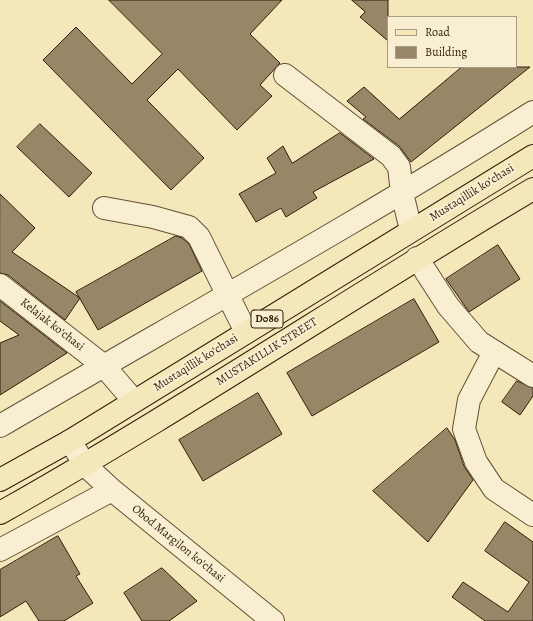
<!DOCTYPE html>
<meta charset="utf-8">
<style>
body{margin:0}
#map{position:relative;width:533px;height:621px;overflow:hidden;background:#f4e7ba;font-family:Alegreya,serif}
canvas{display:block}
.legend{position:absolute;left:387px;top:16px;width:130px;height:52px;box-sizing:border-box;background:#f8efd2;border:1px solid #a99b82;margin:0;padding:5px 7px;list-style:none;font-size:12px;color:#321e0b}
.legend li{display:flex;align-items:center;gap:8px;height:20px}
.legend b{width:20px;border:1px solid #a99b82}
</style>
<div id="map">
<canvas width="533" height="621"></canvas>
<ul class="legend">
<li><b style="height:5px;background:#f4e7ba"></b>Road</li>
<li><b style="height:11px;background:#978766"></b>Building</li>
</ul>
</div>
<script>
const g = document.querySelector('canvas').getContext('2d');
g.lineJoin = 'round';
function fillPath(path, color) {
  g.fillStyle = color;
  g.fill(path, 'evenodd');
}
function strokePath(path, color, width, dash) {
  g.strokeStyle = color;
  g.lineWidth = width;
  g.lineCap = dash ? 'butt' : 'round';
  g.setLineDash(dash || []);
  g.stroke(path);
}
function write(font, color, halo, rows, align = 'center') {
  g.font = font + ' Alegreya,serif';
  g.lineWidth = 4;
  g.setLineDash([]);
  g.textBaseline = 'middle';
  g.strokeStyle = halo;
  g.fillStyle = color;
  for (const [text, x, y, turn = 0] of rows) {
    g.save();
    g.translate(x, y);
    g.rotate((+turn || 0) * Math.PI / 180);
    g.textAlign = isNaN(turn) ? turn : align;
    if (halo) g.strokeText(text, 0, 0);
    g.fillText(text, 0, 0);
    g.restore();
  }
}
const building = new Path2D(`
 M109,0H282L250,34L280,63L260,85L272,96L237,130L178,69L147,100L204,158L171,190L43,60L76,27L132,84L162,54Z
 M352,0H388V41L360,17L365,12Z
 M462,67H530L411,162L399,146L363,119L366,117L347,101L364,87L399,119Z
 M40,124L92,173L69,197L17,147Z
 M340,133L374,159L313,192L317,198L286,217L281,208L256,222L239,194L276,173L267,158L283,146L292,163Z
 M0,194L35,228L12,252L80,298L65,320L8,275L0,273Z
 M176,236L182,238L189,244L202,271L98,330L76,292Z
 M498,245L520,279L469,312L446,279Z
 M414,299L439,342L312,416L287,373Z
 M0,301L67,353L0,395V343L19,335L0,321Z
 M517,381L533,388V396L520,415L502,402Z
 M258,393L282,434L203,481L179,440Z
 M447,428L455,440L464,466L473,480L428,542L373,491Z
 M505,522L533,542V621H485L452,597L463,582L508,612L529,582L485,551Z
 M58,536L80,574L76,576L93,603L64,621H39L26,601L0,617V570Z
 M162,568L197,601L169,621H142L124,593Z`);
fillPath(building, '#978766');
strokePath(building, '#321e0b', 1);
const minor = new Path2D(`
 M285,75L391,156L399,167L402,193L411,230
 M104,208L153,217L189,227L199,237L246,332
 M417,258L448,306L479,342L533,376
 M0,285L104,366L134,401
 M494,352L469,400L464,429L476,462L494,489L533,515
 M0,426C178,322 359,222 533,112
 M70,441L85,465L112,490L273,621
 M0,550L112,490`);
const major = new Path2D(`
 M0,480L70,441L533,156
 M0,513C181,411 354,295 533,189`);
strokePath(minor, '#625037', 24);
strokePath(major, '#321e0b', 24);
strokePath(minor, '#f8efd2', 22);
strokePath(major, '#f4e7ba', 22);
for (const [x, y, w] of [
 [267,319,32]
]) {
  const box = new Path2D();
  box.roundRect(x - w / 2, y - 9, w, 18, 3);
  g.fillStyle = '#f8efd2';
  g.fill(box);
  strokePath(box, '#321e0b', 1);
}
write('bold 11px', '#321e0b', null, [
 ["D086",267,319]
]);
write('12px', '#321e0b', '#f8efd2', [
 ["Mustaqillik koʻchasi",472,193,-32],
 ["Kelajak koʻchasi",52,325,38],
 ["MUSTAKILLIK STREET",267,352,-32],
 ["Mustaqillik koʻchasi",196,363,-32],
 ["Obod Margilon koʻchasi",178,544,39]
]);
</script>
